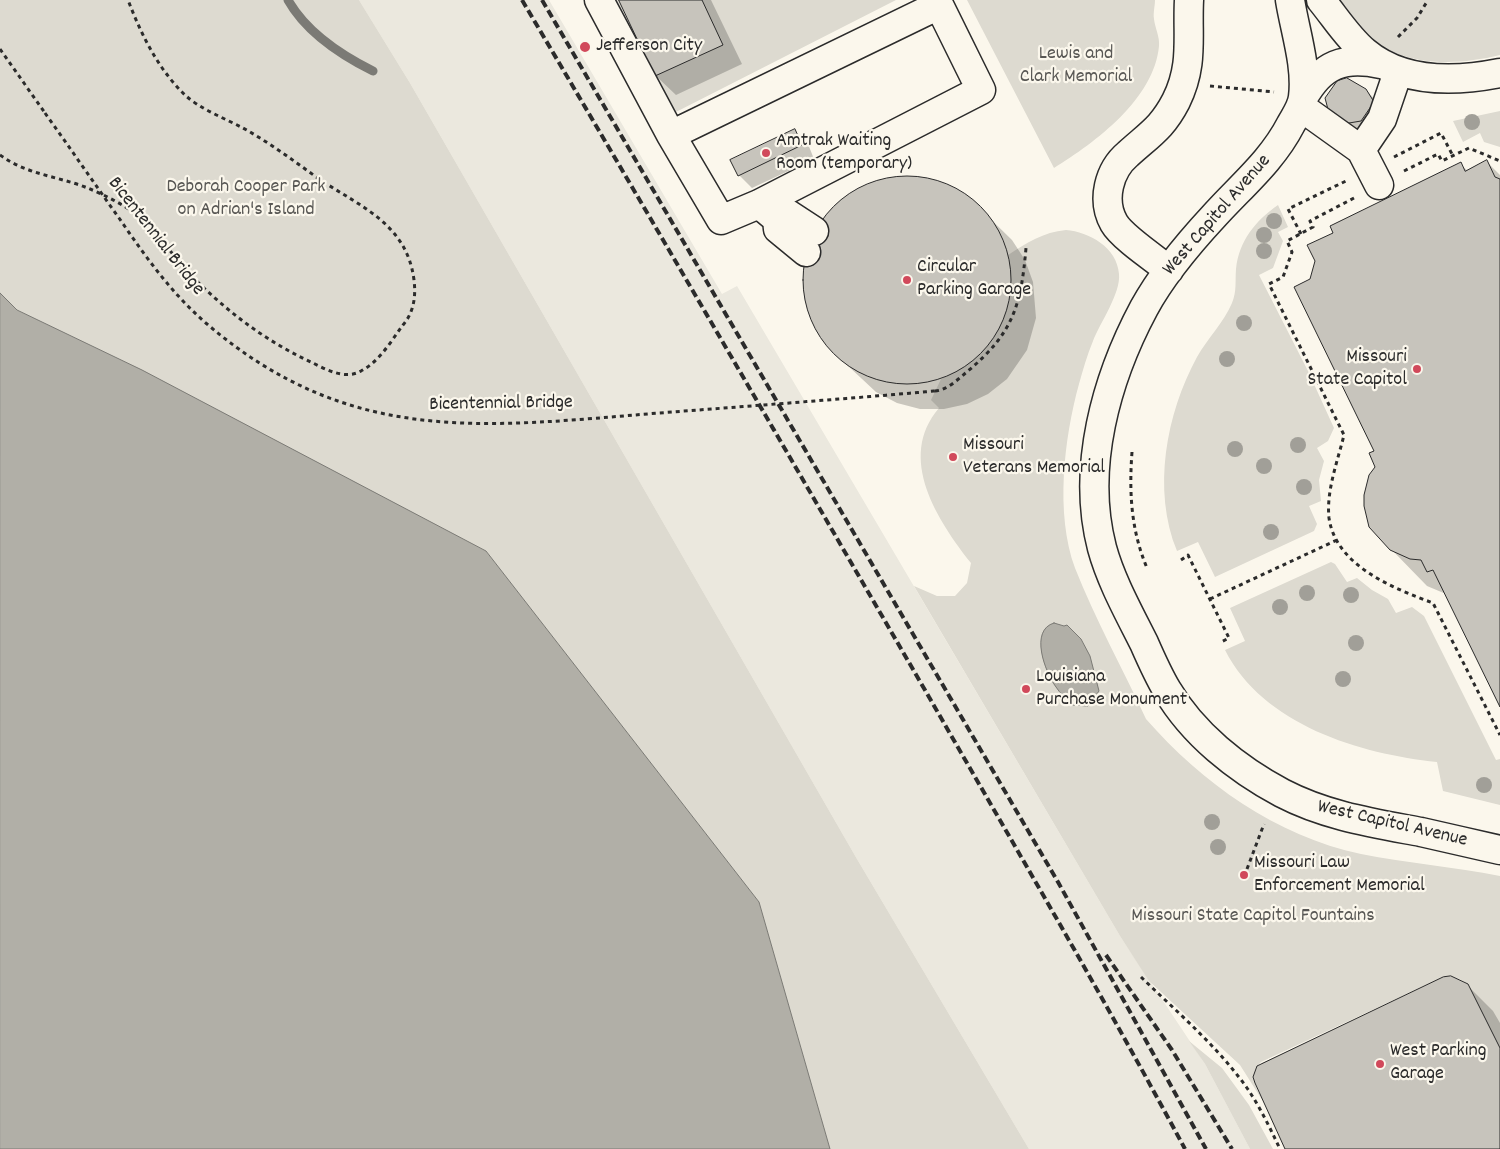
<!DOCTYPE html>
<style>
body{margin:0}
canvas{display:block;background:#fbf7ec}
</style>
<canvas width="1500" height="1149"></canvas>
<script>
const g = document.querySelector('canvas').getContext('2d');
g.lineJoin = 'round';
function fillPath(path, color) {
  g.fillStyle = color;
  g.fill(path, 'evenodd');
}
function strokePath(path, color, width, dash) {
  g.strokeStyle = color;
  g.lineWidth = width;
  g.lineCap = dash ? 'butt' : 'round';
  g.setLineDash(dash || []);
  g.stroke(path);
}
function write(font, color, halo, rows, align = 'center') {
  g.font = font + ' Dekko,sans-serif';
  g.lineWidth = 4.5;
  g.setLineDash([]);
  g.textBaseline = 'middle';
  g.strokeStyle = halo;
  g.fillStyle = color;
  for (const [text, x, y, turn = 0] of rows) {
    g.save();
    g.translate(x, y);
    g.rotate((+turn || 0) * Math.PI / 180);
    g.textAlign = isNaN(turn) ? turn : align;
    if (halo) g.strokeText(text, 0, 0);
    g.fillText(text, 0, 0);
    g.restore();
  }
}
fillPath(new Path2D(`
 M359,0H549L722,294L737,286L1120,936L1205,1064L1250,1149H1029L857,859L410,83Z`), '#ebe8de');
fillPath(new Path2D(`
 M0,0H359L410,83L857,859L1029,1149H830L759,902L486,551L17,310L0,293Z
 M613,0H896L672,114Z
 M967,0H1155C1155,6 1153,13 1154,19C1155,28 1160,37 1159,46C1154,99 1096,142 1054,168Z
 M1336,0H1500V55C1451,67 1394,67 1357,27C1350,18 1343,9 1336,0Z
 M1500,111V147L1484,142L1480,133L1463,142L1453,121Z
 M1278,205L1288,227L1278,232L1283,241L1273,268L1259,275L1308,371L1334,428L1328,441L1317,448L1324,461L1319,480L1321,501L1309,506L1317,524L1314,531L1215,577L1198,542L1177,551C1152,490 1166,414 1197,357C1207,339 1224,322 1232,303C1237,291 1235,281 1236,269C1239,241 1255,221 1278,205Z
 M1066,230C1089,232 1117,247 1119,274C1121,293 1100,323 1093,341C1087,355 1083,370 1079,384C1064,438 1055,514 1075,568C1095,619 1123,669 1146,719C1202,783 1276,836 1361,854C1407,863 1454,867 1500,876V1048L1468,984L1459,979L1443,977L1261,1062C1248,1075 1257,1089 1264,1103L1240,1065L1149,981L1120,936L914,586L937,596H955L967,583L971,563C938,521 896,458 939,408L931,400L941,379C994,353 1018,314 1008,255C1027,243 1043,232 1066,230Z
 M1331,562L1335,564L1347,582L1357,578L1372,590L1388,599L1396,613L1412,607L1424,616L1496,760L1500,759V805L1443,791L1437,762C1360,754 1263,725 1225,650L1245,641L1230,608Z
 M1189,1041L1222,1068L1249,1105L1273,1149H1250L1205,1064Z`), '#dddad0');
const water = new Path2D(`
 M0,293L17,310L142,370L486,551L759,902L830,1149H0Z
 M1054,623L1064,626L1067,625L1081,639L1090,656L1099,691L1088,706L1072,705C1067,698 1060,694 1056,687C1045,672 1029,630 1054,623Z`);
fillPath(water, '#b1afa7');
strokePath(water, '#7b7a75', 1);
fillPath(new Path2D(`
 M621,0H711L742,64L676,95L656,76Z
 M1366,90L1379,104L1357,136L1332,116Z
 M794,131L808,144L814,159L752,188L739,175Z
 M1487,162L1500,175V705L1446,594L1427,586L1391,549L1375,452L1311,280L1335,233L1460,164L1468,171Z
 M902,177L925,178L948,185L969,198L1012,240L1025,260L1033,282L1036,318L1027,350L1007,379L988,394L967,404L944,409H920L897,403L876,392L832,351L817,332L808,310L803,287L804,263L822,220L837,203L857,189L878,180Z
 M1444,978L1467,985L1493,1011L1500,1023V1149H1288L1256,1071L1262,1063Z`), '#0003');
strokePath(new Path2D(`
 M288,0C306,32 341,55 373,71`), '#7b7a75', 9);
const building = new Path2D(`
 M619,0H702L723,45L655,76Z
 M1347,78L1366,89L1374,102L1361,121L1343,124L1330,117L1325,98L1337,81Z
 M795,129L802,145L738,176L730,160Z
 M1487,160L1495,177L1500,179V707L1433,570L1427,572L1421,560L1410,559L1390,550L1369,527L1364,506V495L1369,475L1375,467L1369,453L1374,451L1294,287L1310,279L1315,261L1307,245L1333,233L1330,226L1461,162L1465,171Z
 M803 280a104 104 0 1 1 208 0a104 104 0 1 1-208 0Z
 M1451,976L1468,984L1500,1048V1149H1285L1255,1083L1253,1077L1257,1066L1443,977Z`);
fillPath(building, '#c7c4bc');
strokePath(building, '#2b2b2b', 1);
const minor = new Path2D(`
 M599,0L671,135L721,220L759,204L981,90L939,5
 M1290,0C1295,31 1307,66 1303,97C1302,107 1296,115 1291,124C1272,161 1241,186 1214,216C1188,244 1162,275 1144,308C1106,379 1081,468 1102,548C1111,581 1129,613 1144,643C1151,659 1158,675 1167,690C1193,734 1237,769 1282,793C1326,816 1373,823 1421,832C1447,838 1474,844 1500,850
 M1321,0C1335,17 1348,38 1365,52C1403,84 1455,82 1500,73
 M1303,98C1322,64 1344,56 1381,64
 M1301,107L1361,150L1382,119L1398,72
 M671,135L939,5L937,0
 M1361,150L1379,185
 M759,204L777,219L778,229L806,252
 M777,219L788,214L814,231
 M1169,270C1155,259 1122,237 1114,223C1101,200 1109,170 1128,154C1150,134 1162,128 1176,101C1194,65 1187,37 1189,0`);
strokePath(minor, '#2b2b2b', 31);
strokePath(new Path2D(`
 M1398,37L1417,18L1428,0
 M0,49L45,113
 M1210,86L1274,92
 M0,155C26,174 56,176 85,187C108,196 133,209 151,227C163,239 172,255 184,268C221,307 263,340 311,362C327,370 345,380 361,371C380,361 391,341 403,325C414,312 416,296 414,280C407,224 361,207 319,179C294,161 270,143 243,128C224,118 200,109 185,95C158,69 141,34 128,0
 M1394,157L1441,133L1453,156
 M1404,171L1438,154L1442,161L1469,148L1500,161
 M1354,198L1310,221L1313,227L1287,241L1292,252L1283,277L1269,284L1344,435C1338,460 1326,491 1329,518C1336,566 1393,588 1433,603L1500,735
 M1301,234L1288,209L1346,181
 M935,391C948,390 958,379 968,371C1013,333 1021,306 1026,248
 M1132,452C1129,493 1131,530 1147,568
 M1181,560L1188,555L1229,638L1221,642
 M1210,599L1337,540
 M1247,869L1264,824
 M1141,977C1174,1009 1210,1040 1238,1076C1256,1098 1268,1124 1280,1149`), '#2b2b2b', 3, [4, 4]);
strokePath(minor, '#fbf7ec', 28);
strokePath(new Path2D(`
 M522,0C659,232 794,464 929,697C1015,847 1103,996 1185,1149
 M542,0L1058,882L1206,1149
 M1106,955L1172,1050L1232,1149`), '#2b2b2b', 4, [8, 4]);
strokePath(new Path2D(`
 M45,113C70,148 94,183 119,218C145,256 172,294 207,324C351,447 485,427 659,413C751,406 843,399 935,391`), '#2b2b2b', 3, [4, 4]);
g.fillStyle = '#a19f98';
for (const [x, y] of [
 [1472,122],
 [1274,221],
 [1264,235],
 [1264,251],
 [1244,323],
 [1227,359],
 [1298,445],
 [1235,449],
 [1264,466],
 [1304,487],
 [1271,532],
 [1307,593],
 [1351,595],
 [1280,607],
 [1356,643],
 [1343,679],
 [1484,785],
 [1212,822],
 [1218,847]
]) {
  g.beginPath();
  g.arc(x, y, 8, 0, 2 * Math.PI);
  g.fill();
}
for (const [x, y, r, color] of [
 [585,47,6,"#d1495b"],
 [766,153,5,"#d1495b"],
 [907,280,5,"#d1495b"],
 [1417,369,5,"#d1495b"],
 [953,457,5,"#d1495b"],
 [1026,689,5,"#d1495b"],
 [1244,875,5,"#d1495b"],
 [1380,1064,5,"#d1495b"]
]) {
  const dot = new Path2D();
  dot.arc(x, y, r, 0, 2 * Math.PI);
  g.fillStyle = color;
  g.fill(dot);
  strokePath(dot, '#fbf7ec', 2);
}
write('20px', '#2b2b2b', '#fbf7ec', [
 ["Jefferson City",596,47],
 ["Amtrak Waiting",776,142],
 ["Room (temporary)",776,165],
 ["Circular",917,268],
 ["Parking Garage",917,291],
 ["Missouri",1407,358,"right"],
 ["State Capitol",1407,381,"right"],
 ["Missouri",963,446],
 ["Veterans Memorial",963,469],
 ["Louisiana",1036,678],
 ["Purchase Monument",1036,701],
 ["Missouri Law",1254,864],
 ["Enforcement Memorial",1254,887],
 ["West Parking",1390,1052],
 ["Garage",1390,1075]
], 'left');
write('20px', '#585754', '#fbf7ec', [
 ["Lewis and",1076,55],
 ["Clark Memorial",1076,78],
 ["Deborah Cooper Park",246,188],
 ["on Adrian's Island",246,211],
 ["Missouri State Capitol Fountains",1253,917]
]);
write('20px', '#2b2b2b', '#fbf7ec', [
 ["West Capitol Avenue",1218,216,-49],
 ["Bicentennial Bridge",155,237,52],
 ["Bicentennial Bridge",501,405,-1],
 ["West Capitol Avenue",1392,825,13]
]);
</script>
